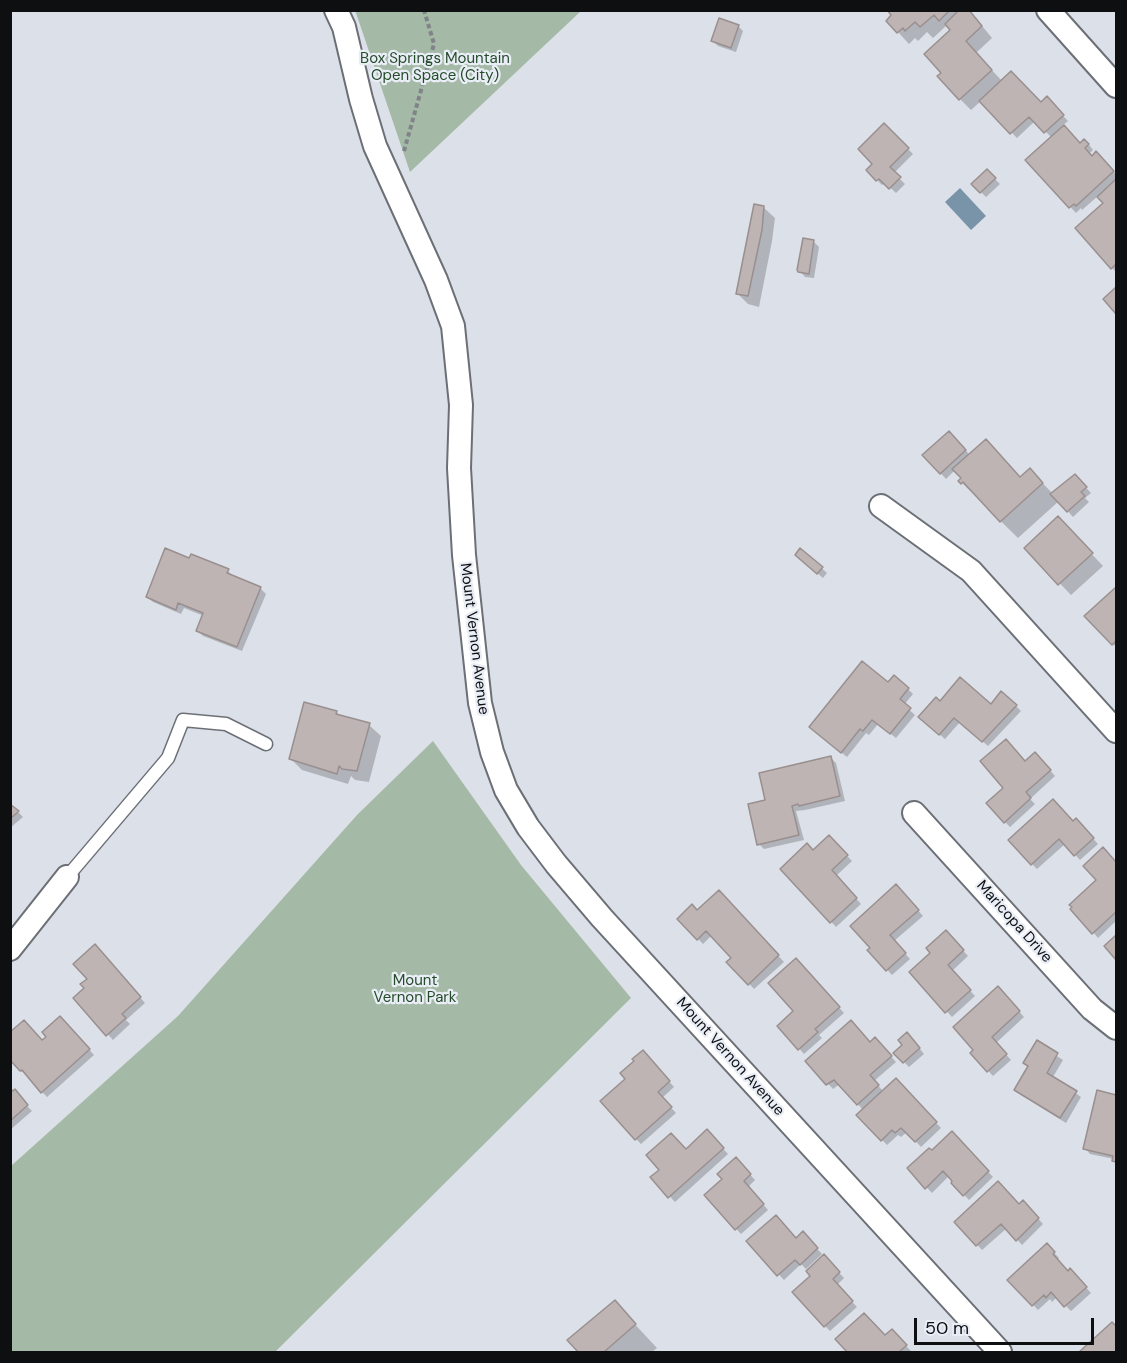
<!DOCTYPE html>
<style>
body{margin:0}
#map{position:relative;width:1127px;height:1363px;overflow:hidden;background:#dce0e8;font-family:"DM Sans",sans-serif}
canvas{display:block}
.frame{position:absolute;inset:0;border:12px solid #0d0f11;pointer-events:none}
.scale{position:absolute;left:914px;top:1318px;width:180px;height:27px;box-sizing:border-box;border:3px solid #0d0f11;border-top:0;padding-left:8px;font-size:18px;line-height:21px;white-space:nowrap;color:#0d0f11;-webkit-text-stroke:4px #e9edf5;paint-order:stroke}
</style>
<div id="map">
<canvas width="1127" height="1363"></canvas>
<div class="frame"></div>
<div class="scale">50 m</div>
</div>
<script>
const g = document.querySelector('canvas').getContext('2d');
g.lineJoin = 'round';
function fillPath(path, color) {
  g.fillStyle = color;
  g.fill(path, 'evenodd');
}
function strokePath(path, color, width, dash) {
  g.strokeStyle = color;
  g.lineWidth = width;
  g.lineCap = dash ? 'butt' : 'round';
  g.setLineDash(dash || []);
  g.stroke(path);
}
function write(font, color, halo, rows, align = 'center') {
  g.font = font + ' "DM Sans",sans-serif';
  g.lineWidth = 4.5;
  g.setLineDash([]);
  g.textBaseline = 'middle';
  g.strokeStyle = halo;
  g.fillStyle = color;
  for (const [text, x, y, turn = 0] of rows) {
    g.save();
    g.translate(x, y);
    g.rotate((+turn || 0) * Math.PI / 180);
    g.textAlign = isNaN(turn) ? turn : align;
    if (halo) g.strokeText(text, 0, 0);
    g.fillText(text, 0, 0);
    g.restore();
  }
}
fillPath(new Path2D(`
 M355,10H581V11L410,172Z
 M433,741L521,865L631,998L275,1352H11V1166L178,1016L357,815Z`), '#a4b9a6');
fillPath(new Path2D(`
 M960,188L986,216L971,230L945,202Z`), '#7994a9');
fillPath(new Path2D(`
 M889,10H969L992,38L976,53L1002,81L1041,104L1047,99L1068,121L1062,126L1080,145L1084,141L1090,146L1093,150L1089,154L1092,158L1096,153L1116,174V272L1112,268L1105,203L1098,196L1082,210L1081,208L1076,213L1027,160L1052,138L1035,121L1017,138L981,101L971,110L960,99L943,73L951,31L946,26L933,38L927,32L918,41L915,38L909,44L888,21L893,16Z
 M738,26L743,31L736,52L718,46L713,41Z
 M884,125L913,154L894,173L905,184L896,193L885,183L882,185L868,171L874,164Z
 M987,171L1000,184L986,197L973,184Z
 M763,207L775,218L772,241L759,307L748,304L737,293Z
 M814,242L819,247L814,278L805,277L800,271Z
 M949,433L970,455L1021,479L1030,470L1053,494L1075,476L1091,493L1085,498L1089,502L1073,517L1059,501L1018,538L962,483L960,481L963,478L955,470L946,479L924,455Z
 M1069,530L1103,566L1071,595L1026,548Z
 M801,550L827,573L823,578L802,560Z
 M190,560L228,571L233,576L260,588L266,594L242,651L203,636L198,631L204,616L184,608L181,614L153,602L147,597Z
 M1116,589V647L1086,616Z
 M888,684L908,689L913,694L904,705L915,715L896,738L878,724L869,735L866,733L847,757L816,732Z
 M940,703L1016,706L1021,711L988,746L960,722L945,739L925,722Z
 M336,712L341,717L369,725L381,736L369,782L355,780L351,776L348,784L302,770L291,759Z
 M830,757L836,763L845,801L805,810L796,811L804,840L764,849L759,844L767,801Z
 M1040,759L1055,776L1030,799L1035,804L1010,827L1005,822V788L1025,762Z
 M10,804L23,817L10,828Z
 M1076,820L1098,844L1080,860L1065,844L1037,869L1032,864Z
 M829,837L852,861L836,876L861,904L836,927L782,869L813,852Z
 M1103,849L1116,863V921L1098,938L1093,932Z
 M901,891L923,916L894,941L910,959L892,975L869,950Z
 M719,892L784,962L754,989L729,962L733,958L712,935L703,944L679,919L698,912Z
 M946,932L968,956L952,971L975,996L952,1017L911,972L933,953Z
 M100,952L145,1003L126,1020L130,1024L113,1040L75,998L86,988Z
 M801,966L844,1013L819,1035L822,1038L804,1054L779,1026L796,1011Z
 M1003,993L1024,1017L996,1043L1011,1060L993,1076L972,1053Z
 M66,1023L94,1055L47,1097L21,1070Z
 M875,1039L896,1062L874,1081L883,1091L896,1080L941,1128L921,1147L907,1132L901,1137L898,1135L887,1145L858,1115L863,1110L840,1084L833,1089L807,1061L870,1044Z
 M912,1039L924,1054L909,1067L895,1053Z
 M1037,1043L1063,1060L1053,1077L1081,1097L1066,1123L1021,1095L1016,1090L1030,1067Z
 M648,1057L674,1087L662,1098L676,1113L641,1144L636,1139Z
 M10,1089L32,1111L10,1130Z
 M1098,1092L1116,1096V1164L1114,1159L1090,1154L1085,1148Z
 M952,1133L993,1177L969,1200L953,1183L954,1181L949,1176L932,1193L909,1169L932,1152Z
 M712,1137L728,1154L675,1202L652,1177L686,1151Z
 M736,1159L755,1180L748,1187L768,1210L741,1234L706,1196L724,1179Z
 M1023,1202L1043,1224L1022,1245L1007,1228L982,1250L956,1222L1019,1205Z
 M803,1234L822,1254L806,1269L801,1264L784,1280L748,1241L796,1240Z
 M1047,1245L1059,1258L1057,1260L1068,1273L1070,1270L1091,1293L1071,1311L1057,1297L1052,1302L1050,1299L1038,1310L1009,1280Z
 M824,1257L844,1278L837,1285L857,1307L830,1331L825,1326L812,1276Z
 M614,1302L657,1348L652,1352H580L569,1341Z
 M1112,1324L1116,1328V1352H1081Z
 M892,1331L911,1351L910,1352H849L837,1340L885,1337Z`), '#0003');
const building = new Path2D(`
 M887,10H950L939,21L934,15L920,27L915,22L905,31L903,28L897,33L886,21L891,15Z
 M959,10H969L982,26L966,41L992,70L959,100L937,76L941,73L924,54L950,30L945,24Z
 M719,18L739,25L731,48L711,41Z
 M1011,71L1041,102L1047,96L1064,115L1044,133L1029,117L1010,134L979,101Z
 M884,123L909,148L890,167L901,177L889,189L879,179L876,181L866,170L872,164L858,149Z
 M1064,125L1080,143L1084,139L1089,144L1085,148L1092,156L1096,151L1114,171L1076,206L1074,204L1069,208L1025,160Z
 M987,169L996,178L980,193L971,184Z
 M1116,179V264L1111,269L1075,228L1103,203L1097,197Z
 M754,204L764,206L762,230L748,296L736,294Z
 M803,238L814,240L809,274L798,272L797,270Z
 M1116,287V314L1103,299Z
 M949,431L966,450L940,474L922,455Z
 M986,439L1020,477L1030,468L1043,483L1000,522L963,482L961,484L958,481L961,478L952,469Z
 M1075,474L1087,487L1081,492L1085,496L1067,512L1050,494Z
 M1058,516L1093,553L1058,585L1024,548Z
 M165,548L189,558L191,554L229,569L227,573L261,587L237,647L196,631L203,613L178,603L176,610L146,597Z
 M800,548L823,567L817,574L795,555Z
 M1116,587V641L1112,645L1084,616Z
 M862,661L888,682L894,675L909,688L900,699L911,708L890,734L872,720L863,731L860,729L841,753L809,727Z
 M960,677L991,704L1001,691L1017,705L982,742L954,718L939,735L918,717L936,697L940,701Z
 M304,702L337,711L336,714L370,723L357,771L342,769L339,766L337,774L289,759Z
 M1006,739L1025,761L1035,752L1051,770L1026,792L1031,798L1004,823L986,803L1003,788L980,761Z
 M831,756L840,796L799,806L798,804L792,806L799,835L757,845L748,804L765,800L759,773Z
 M1053,799L1073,821L1076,818L1094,838L1074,856L1059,839L1031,865L1008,840Z
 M10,804L19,811L10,819Z
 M829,835L848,855L832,870L857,898L830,923L780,869L807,843L813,850Z
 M1103,847L1116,862V912L1092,934L1070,909L1072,907L1069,905L1096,880L1083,866Z
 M896,884L919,910L890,935L906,953L886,971L867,950L870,948L850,926Z
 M719,890L779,955L748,985L726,962L731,958L706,931L697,940L677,919L692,904L697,910Z
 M946,930L964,950L948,965L971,990L945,1013L909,972L930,953L926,948Z
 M1116,935V960L1104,946Z
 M95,944L141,997L122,1014L126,1018L106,1036L73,998L84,988L80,984L87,979L73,964Z
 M796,958L840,1007L815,1029L818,1032L798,1050L777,1026L793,1011L768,983Z
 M998,986L1020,1011L992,1037L1007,1054L987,1072L970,1053L973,1050L953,1027Z
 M60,1016L90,1049L41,1093L22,1070L20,1071L10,1060V1032L24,1020L42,1040L46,1037L42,1032Z
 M851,1020L870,1042L875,1037L892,1056L870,1075L879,1085L857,1105L834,1080L826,1085L805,1061Z
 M907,1032L920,1048L903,1063L893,1053L902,1045L898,1040Z
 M1037,1040L1058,1053L1047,1073L1077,1091L1060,1118L1014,1090L1028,1066L1023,1063Z
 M643,1050L670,1081L658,1092L672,1107L635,1140L600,1101L625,1079L620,1073L634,1061L632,1059Z
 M896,1078L937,1122L915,1142L901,1128L895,1133L892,1130L881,1141L856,1115Z
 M10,1088L13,1091L15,1089L28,1105L10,1121Z
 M1097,1090L1116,1095V1162L1112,1161L1113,1156L1083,1149Z
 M707,1129L724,1148L668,1198L650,1177L659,1170L646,1155L671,1133L686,1149Z
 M952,1131L989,1171L963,1196L951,1183L952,1181L943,1171L925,1189L907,1168L929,1148L932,1150Z
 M736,1157L751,1174L744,1181L764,1204L735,1230L704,1195L722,1179L717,1174Z
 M998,1181L1019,1204L1023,1200L1039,1218L1016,1241L1001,1224L976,1246L954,1222Z
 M776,1215L796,1238L803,1231L818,1248L800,1265L795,1260L777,1276L746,1241Z
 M1047,1243L1055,1252L1053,1254L1068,1271L1070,1268L1087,1287L1064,1307L1051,1292L1046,1298L1044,1295L1032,1306L1007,1280Z
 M824,1254L840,1272L833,1279L853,1301L824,1327L792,1292L810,1276L806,1271Z
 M615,1300L636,1324L604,1352H578L567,1340Z
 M864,1313L885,1335L892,1329L907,1345L899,1352H847L835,1339Z
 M1112,1322L1116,1326V1352H1079Z`);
fillPath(building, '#beb4b3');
strokePath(building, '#998f8f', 1.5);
const lane = new Path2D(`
 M67,877L168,758L183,720L226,724L266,744`);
const street = new Path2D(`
 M336,10L344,27L361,99L375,146L436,280L453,326L461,405L459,468L464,555L480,703L492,752L506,790L528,827L556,864L602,918L1000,1352
 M1048,10L1116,86
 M881,506L971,571L1116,731
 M914,813L1092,1009L1116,1028
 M10,949L67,877`);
strokePath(lane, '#6c7076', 15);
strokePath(street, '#6c7076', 26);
strokePath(new Path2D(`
 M404,151L434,44L424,10`), '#808388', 4, [4.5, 3]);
strokePath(lane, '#fff', 12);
strokePath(street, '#fff', 22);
write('15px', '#244c2a', '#e9edf5', [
 ["Box Springs Mountain",435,59],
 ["Open Space (City)",435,76],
 ["Mount",415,981],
 ["Vernon Park",415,998]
]);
write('15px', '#0d0f11', '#e9edf5', [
 ["Mount Vernon Avenue",474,639,83],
 ["Maricopa Drive",1014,922,48],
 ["Mount Vernon Avenue",730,1057,48]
]);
</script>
